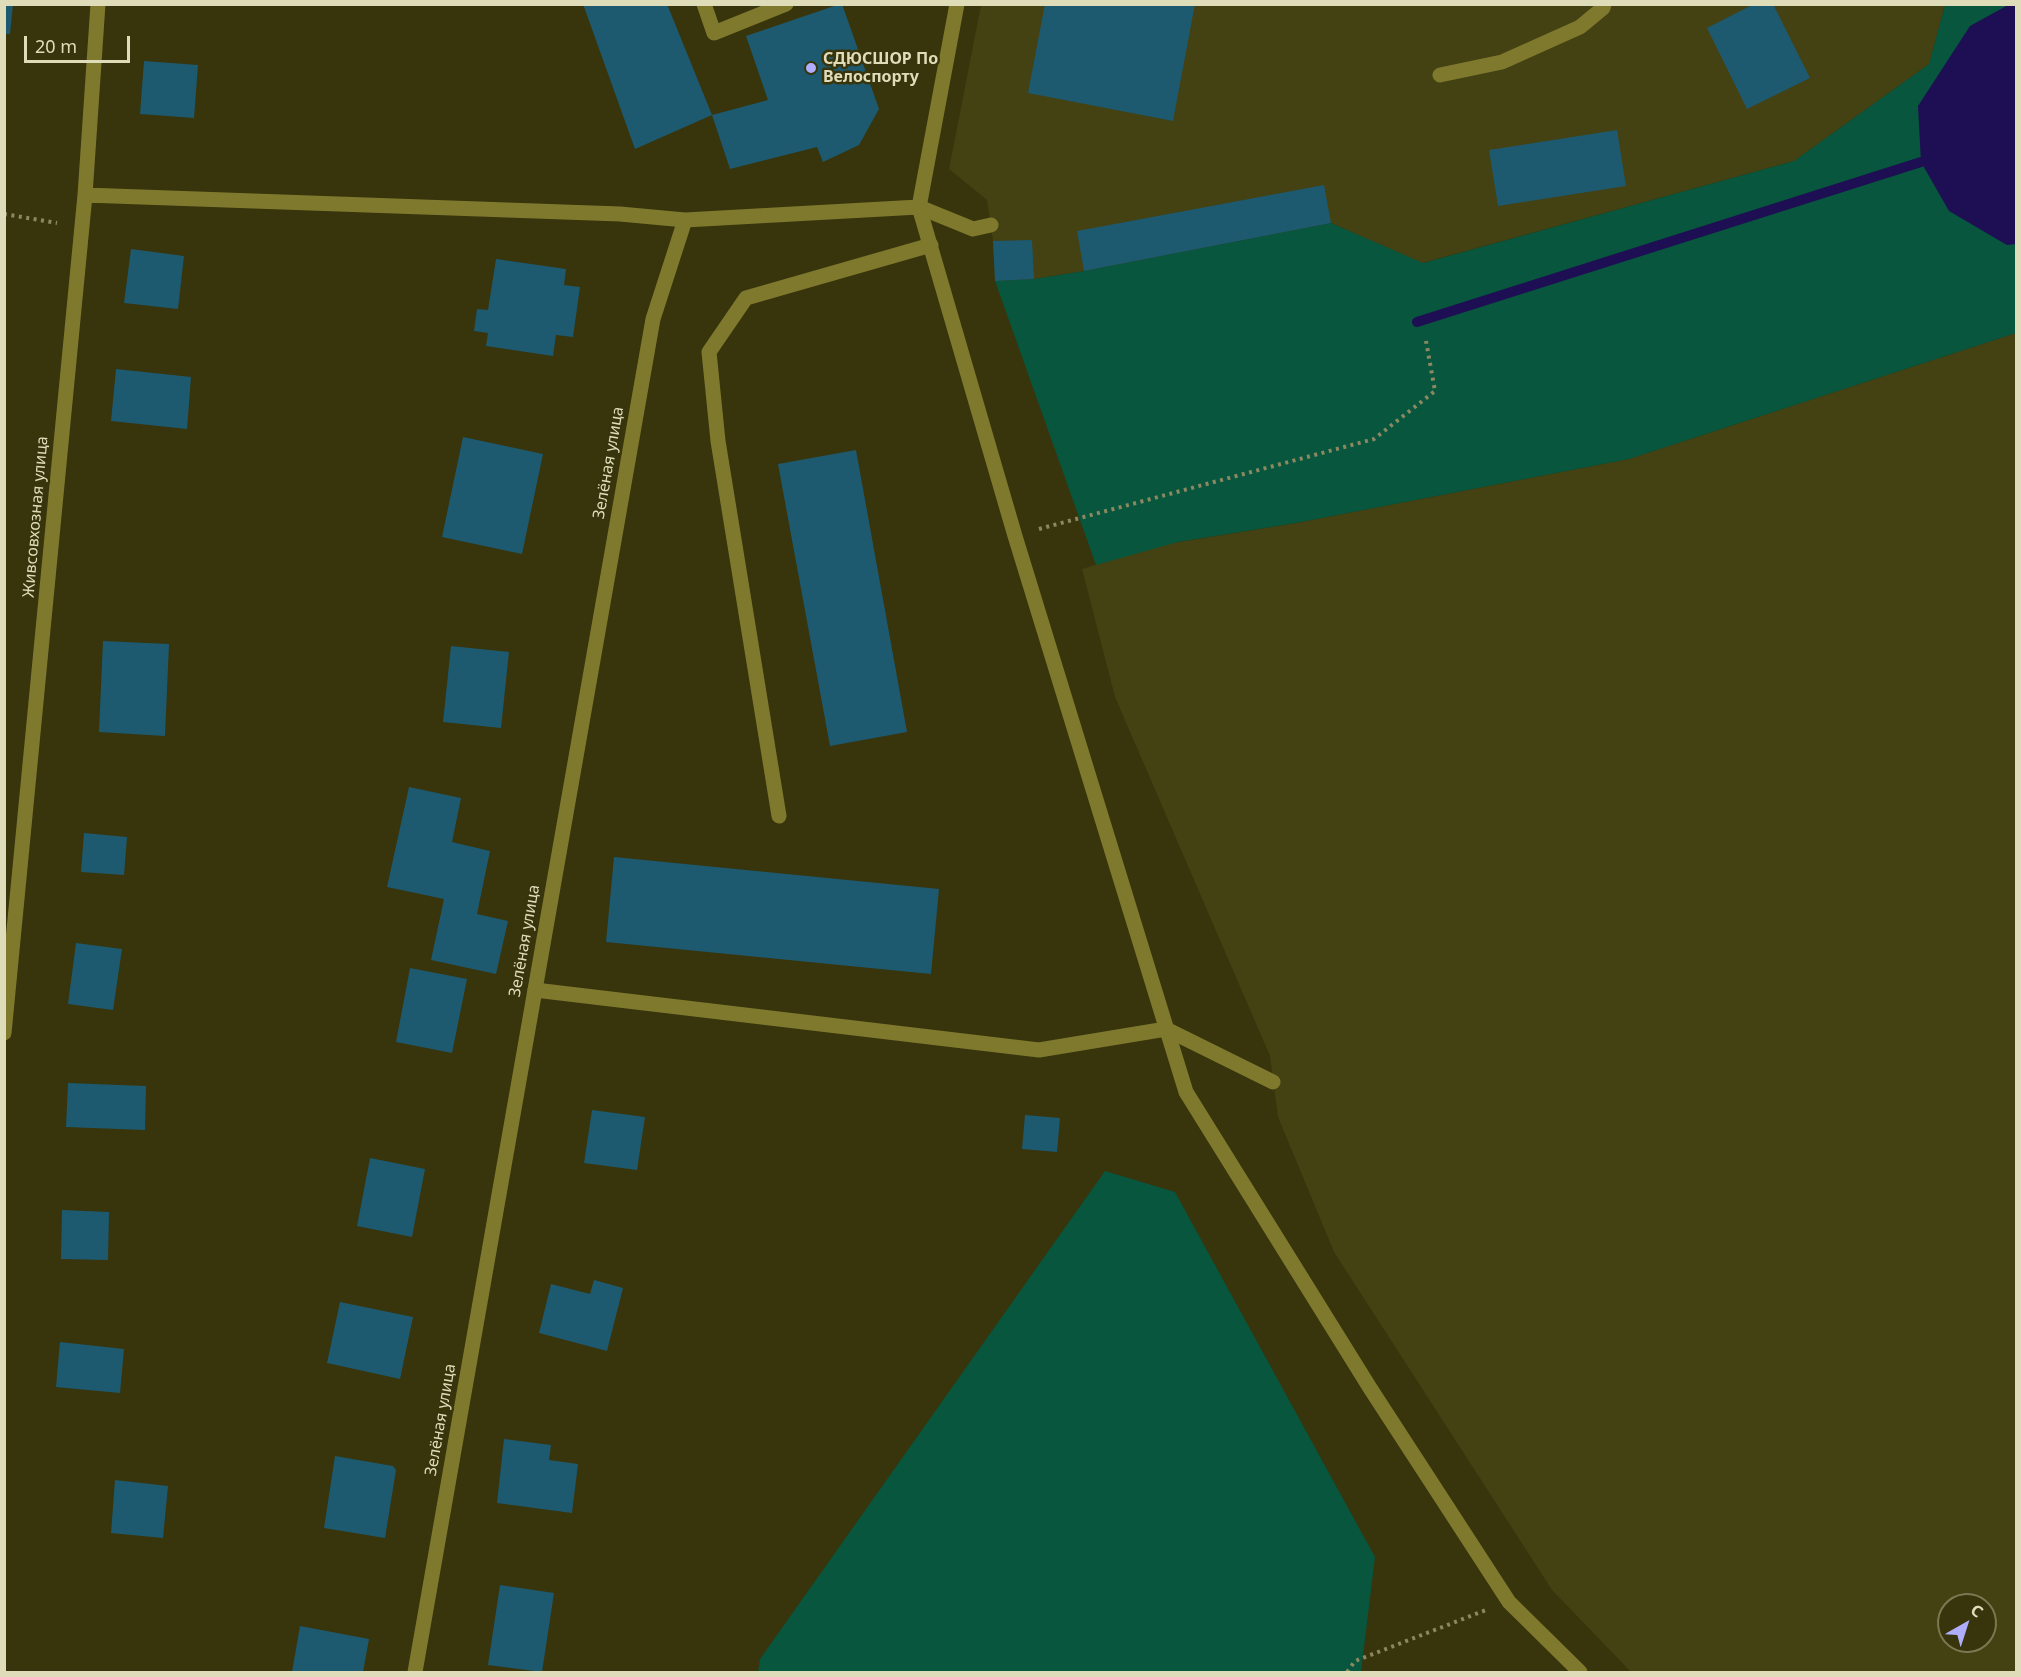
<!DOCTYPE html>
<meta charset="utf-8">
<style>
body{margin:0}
#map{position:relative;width:2021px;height:1677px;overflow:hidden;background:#38340c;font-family:"Noto Sans",sans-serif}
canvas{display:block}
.frame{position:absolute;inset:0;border:6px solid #dfddb9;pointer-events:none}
.north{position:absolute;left:1937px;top:1593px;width:60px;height:60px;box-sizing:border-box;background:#38340c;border:2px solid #7b7851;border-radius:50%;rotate:39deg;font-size:16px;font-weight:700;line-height:24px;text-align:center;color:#dfddb9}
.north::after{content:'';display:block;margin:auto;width:21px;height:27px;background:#afaefa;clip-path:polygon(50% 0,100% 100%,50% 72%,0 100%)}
.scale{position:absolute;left:24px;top:36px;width:106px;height:27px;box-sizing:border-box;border:3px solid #dfddb9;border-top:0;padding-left:8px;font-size:18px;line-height:21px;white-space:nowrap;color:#dfddb9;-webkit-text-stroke:4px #38340c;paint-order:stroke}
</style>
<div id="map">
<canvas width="2021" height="1677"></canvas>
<div class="frame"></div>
<div class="north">С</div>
<div class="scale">20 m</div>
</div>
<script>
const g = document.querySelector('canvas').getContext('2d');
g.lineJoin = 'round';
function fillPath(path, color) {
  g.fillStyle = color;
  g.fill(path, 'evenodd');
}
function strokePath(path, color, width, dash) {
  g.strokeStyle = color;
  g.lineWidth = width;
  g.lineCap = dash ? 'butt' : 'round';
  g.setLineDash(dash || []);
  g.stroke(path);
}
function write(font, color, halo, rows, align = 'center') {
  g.font = font + ' "Noto Sans",sans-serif';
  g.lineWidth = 5;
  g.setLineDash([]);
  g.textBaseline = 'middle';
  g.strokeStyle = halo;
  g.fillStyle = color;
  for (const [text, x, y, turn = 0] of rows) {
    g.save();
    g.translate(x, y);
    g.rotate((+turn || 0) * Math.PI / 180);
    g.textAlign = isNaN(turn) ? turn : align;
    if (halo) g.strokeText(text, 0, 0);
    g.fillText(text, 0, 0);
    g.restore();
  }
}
fillPath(new Path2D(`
 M981,5L1945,4V5L1929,64L1794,161L1422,263L1331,223L1084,271L1034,279L995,281L993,241L987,200L949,169Z
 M2016,333V1672H1631L1552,1590L1334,1252L1278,1117L1270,1056L1115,697L1082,569L1161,545L1296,523L1629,459ZM1949,1605H1985V1641H1949Z`), '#444113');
fillPath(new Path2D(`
 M1945,5H2016V333L1629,459L1296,523L1178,542L1096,565L995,281L1034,279L1084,271L1331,223L1423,263L1794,161L1929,64Z
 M1105,1171L1175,1192L1375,1557L1361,1672H758L760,1659Z`), '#07563d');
fillPath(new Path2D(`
 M2010,4L2016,5V244L2007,245L1949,211L1921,162L1918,106L1970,26Z`), '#1e0e53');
strokePath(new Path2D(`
 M1417,322L1921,162`), '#1e0e53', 10);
fillPath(new Path2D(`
 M4,4H13L10,34H4Z
 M583,4H667L712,115L635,149Z
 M840,4H842L879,109L859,145L823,162L817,147L730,169L712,115L768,100L746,36Z
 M1045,4H1195L1173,121L1028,93Z
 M1754,4H1773L1810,78L1747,109L1707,28Z
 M144,61L198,65L194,118L140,114Z
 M1617,130L1626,186L1498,206L1489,150Z
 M1324,185L1331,223L1084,271L1077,231Z
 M1032,240L1034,279L995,281L993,241Z
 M131,249L184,256L178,309L124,303Z
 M496,259L566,269L564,285L580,287L573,337L556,335L553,356L486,346L488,333L474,331L477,309L488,310Z
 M116,369L191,377L187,429L111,421Z
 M463,437L543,454L522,554L442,537Z
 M856,450L907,732L830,746L778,464Z
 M103,641L169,644L165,736L99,732Z
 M451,646L509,652L501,728L443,722Z
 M409,787L461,798L452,842L490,851L477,914L508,921L496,974L431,960L444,899L387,887Z
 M84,833L127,837L124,875L81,872Z
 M614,857L939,889L931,974L606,942Z
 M76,943L122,949L113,1010L68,1004Z
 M410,968L467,979L452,1053L396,1042Z
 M68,1083L146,1086L145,1130L66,1127Z
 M592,1110L645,1117L637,1170L584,1163Z
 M1025,1115L1060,1118L1057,1152L1022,1149Z
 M370,1158L425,1169L412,1237L357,1226Z
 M62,1210L109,1212L108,1260L61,1259Z
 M594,1280L623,1288L607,1351L539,1333L551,1284L590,1294Z
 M340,1302L413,1317L400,1379L327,1363Z
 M60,1342L124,1349L120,1393L56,1387Z
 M504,1439L551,1445L549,1460L578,1464L572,1513L497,1503Z
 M335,1456L393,1466L396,1470L385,1538L324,1528Z
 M115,1480L168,1486L163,1538L111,1533Z
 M500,1585L554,1593L542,1672L488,1665Z
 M300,1626L369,1639L363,1672H292Z`), '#1d5a6f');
strokePath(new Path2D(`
 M4,214L57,223
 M1039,529L1374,439L1435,391L1426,341
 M1347,1672L1355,1661L1486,1610`), '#8b8862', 4, [3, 4.5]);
strokePath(new Path2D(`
 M704,4L714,33L786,4
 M1440,75L1502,62L1580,27L1603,8L1604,4
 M919,207L973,229L991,225
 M779,816L718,441L709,352L746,298L931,245
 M535,990L1039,1050L1166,1029L1273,1082`), '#7f792e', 15);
strokePath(new Path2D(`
 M957,4L919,207L1015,536L1186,1092L1370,1388L1509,1602L1580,1672
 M85,195L620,214L685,220L919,207
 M4,1033L85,195L98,4
 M415,1672L653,319L685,220`), '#7f792e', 15);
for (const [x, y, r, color] of [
 [811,68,6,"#afaefa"]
]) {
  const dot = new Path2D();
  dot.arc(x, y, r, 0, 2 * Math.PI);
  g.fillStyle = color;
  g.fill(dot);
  strokePath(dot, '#38340c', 2);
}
write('bold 16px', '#dfddb9', '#38340c', [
 ["СДЮСШОР По",823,59],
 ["Велоспорту",823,77]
], 'left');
write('16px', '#dfddb9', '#38340c', [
 ["Зелёная улица",609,463,-80],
 ["Живсовхозная улица",36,517,-85],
 ["Зелёная улица",525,941,-80],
 ["Зелёная улица",441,1420,-80]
]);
</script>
